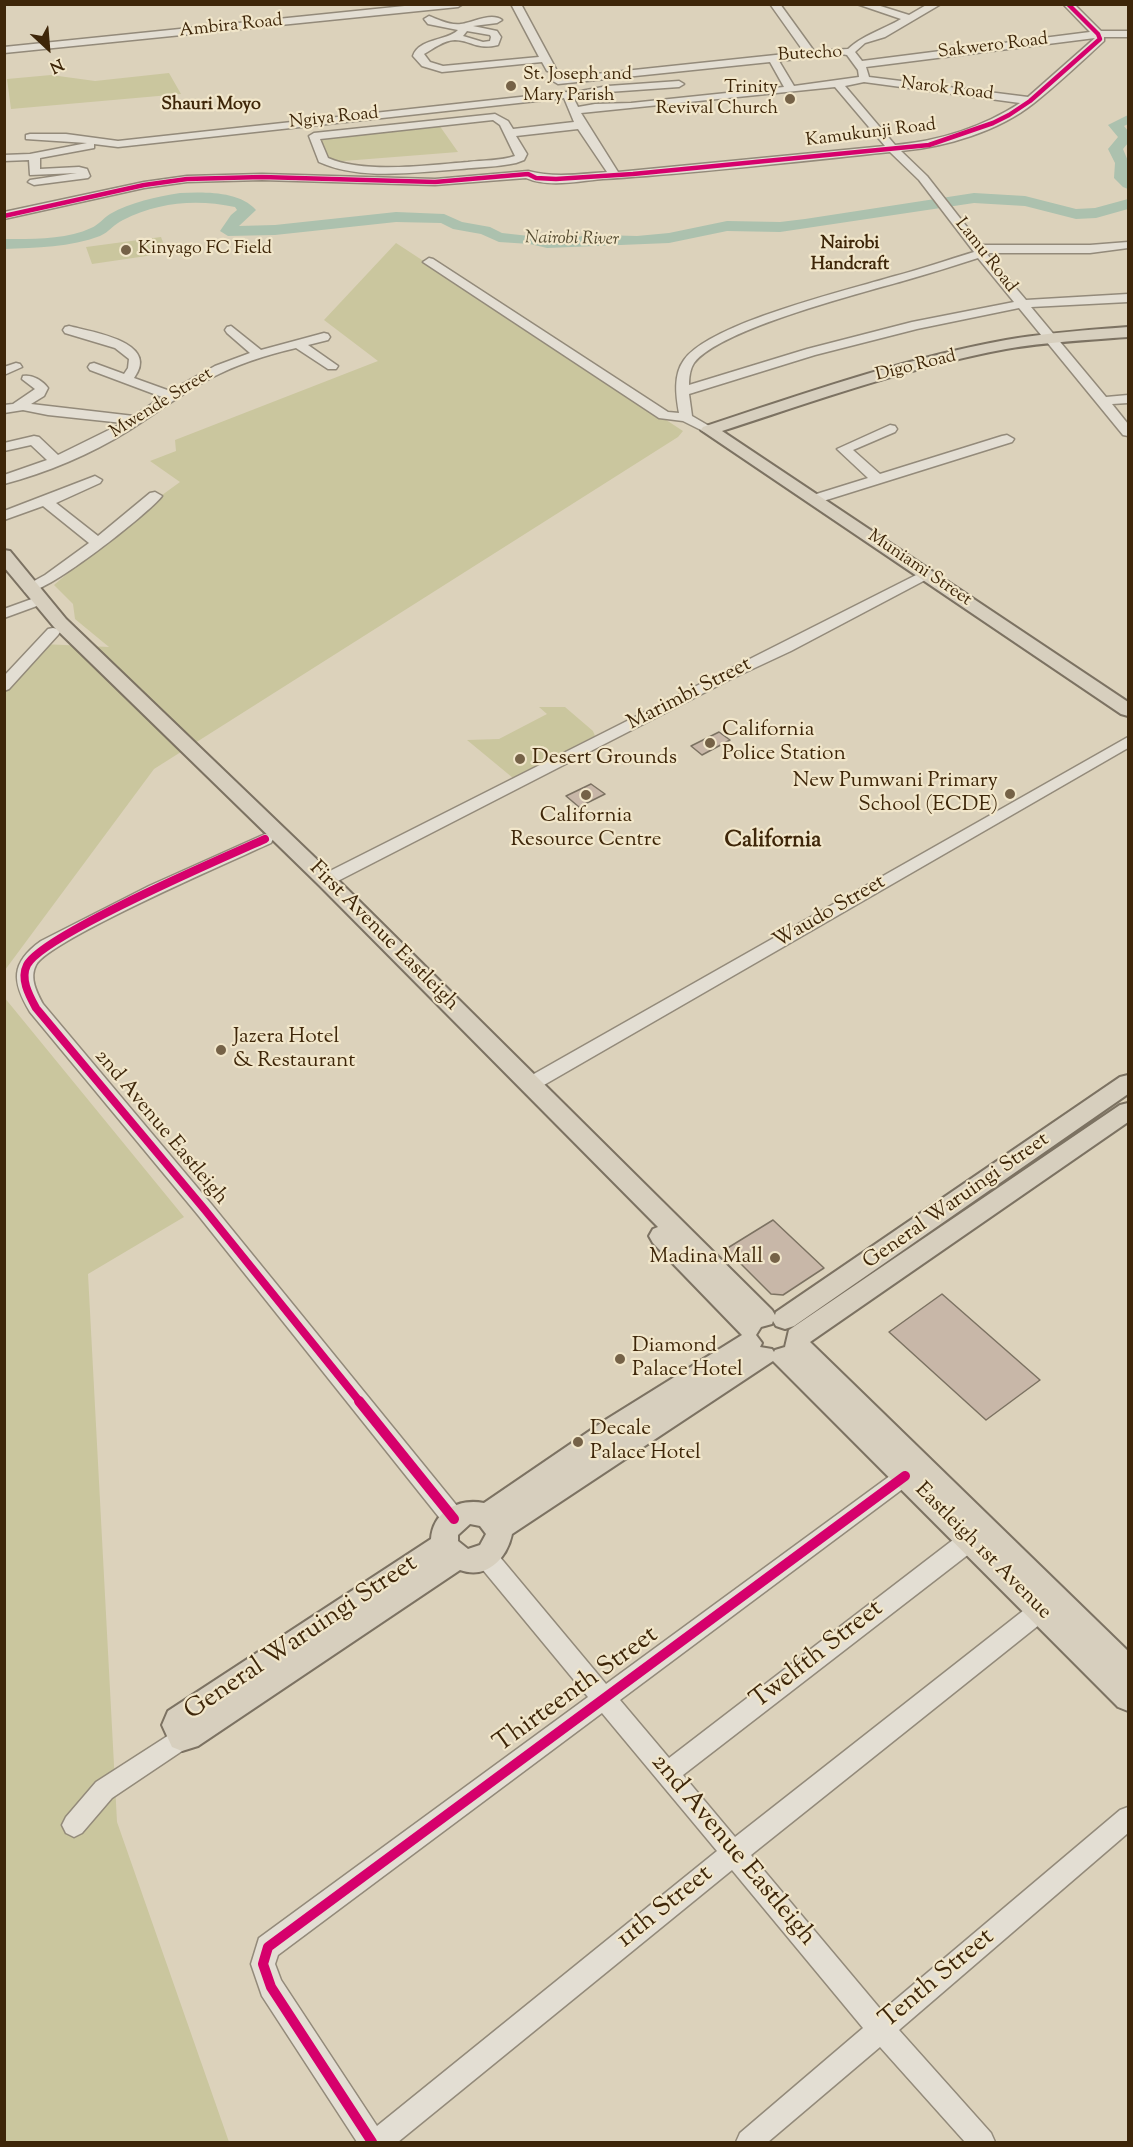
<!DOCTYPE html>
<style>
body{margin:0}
#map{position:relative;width:1133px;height:2147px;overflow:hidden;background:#dcd2bb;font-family:"Sorts Mill Goudy",serif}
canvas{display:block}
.frame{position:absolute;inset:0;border:6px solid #3e2609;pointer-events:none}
.north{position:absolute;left:18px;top:18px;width:60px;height:60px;-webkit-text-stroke:4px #f1e6ca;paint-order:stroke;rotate:154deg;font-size:16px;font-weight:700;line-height:24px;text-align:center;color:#3e2609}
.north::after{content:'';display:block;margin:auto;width:21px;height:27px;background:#3e2609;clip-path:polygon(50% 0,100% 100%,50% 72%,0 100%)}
</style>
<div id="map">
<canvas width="1133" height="2147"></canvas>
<div class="frame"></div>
<div class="north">N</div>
</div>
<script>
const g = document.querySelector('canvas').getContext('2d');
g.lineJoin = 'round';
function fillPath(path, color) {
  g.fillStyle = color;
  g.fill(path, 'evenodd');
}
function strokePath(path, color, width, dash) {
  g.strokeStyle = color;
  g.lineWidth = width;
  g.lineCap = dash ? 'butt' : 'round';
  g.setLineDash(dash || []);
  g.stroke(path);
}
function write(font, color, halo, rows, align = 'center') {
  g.font = font + ' "Sorts Mill Goudy",serif';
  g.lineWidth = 4.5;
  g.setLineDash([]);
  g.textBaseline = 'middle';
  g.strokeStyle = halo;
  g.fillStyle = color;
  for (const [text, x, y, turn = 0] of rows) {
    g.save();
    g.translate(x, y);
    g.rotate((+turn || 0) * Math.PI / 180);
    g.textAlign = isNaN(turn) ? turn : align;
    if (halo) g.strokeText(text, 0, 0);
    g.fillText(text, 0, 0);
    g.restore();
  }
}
fillPath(new Path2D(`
 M169,73L181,94L11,109L7,79L51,75L95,81Z
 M439,125L458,152L331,162L319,139Z
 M161,237L167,253L92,264L86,247Z
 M396,243L683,431L678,437L154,769L5,970V693L42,644L109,647L75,619L73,604L54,585L136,514L180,482L150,461L176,451L175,440L378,361L324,320Z
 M539,707H565L593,731L595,736L513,778L467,740L499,739L547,714Z
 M4,997L184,1217L88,1274L117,1822L229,2142H5Z`), '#cac69e');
fillPath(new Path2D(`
 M1128,115V124L1124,126L1128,131V143L1123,149L1128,161V189L1123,187L1114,178L1115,163L1108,149L1118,137L1108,125Z
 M180,193C205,192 239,191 256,210L239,226L275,225L396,212L444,214L462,222L490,227L502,233L547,238L600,235L637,236L669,233L727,221L780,222L805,219L974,193L1025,196L1076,209L1095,208L1128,199V209L1096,218L1076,219L1025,206L974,203L780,232L727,231L669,243L547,248L530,244L499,242L481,234L453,229L441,223L396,222L275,235L228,236L220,231L231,215L237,210L235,207C196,199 159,202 123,220C114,224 109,232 100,236C71,247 36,248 4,249V239C31,239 66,240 91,228C99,225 103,218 110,214C131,202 156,197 180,193Z`), '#acc1ae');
const building = new Path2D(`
 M719,732L730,740L702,755L691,746Z
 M591,784L605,794L579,807L566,796Z
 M773,1220L824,1268L783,1295L771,1294L726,1249Z
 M942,1294L1040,1380L986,1420L889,1332Z`);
fillPath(building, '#c8b7a8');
strokePath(building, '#7c7262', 1.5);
const minor = new Path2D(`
 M424,4H463L458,7L4,53V47Z
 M511,4H521L556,69L555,71H547L542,62L442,72L422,66L413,56C419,38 447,41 458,30L428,24L424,19L429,16C437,19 451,26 461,24C472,23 491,12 502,20L497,23L473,26L497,31L501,37L498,45C476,50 473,41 455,40C444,40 433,49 424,54L430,62L443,66L539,57ZM467,31L490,35L491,37L490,41L483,42L463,36Z
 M770,4H780L814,51L848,49C861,36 884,29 901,19L857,4H874L909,15L928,4H941L885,37L865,43L855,52L862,61L1090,32L1063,4H1074L1101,31H1128V37H1104V41C1081,62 1058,84 1034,103C999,131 946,147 901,151L927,176L981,245H1090L1128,242V248L1090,253H986L1026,300L1128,294V302L1031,307L1106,397L1128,395V403L1112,404L1128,424V436L1123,435L1019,308L917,329L815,355L689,394L692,416L716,430L709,434L683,421L659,418L423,262L429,258L433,259L668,412L679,413C676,396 673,375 684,360C710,323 848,290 895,276C921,269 947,260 974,252L919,180L890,152C794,162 699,173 603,179C580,181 548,188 526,178L435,185L262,180L187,182L144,188L4,219V212L144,182L187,176L262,174L435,179L528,171C554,178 580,174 607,172L578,129L516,136L527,154L524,160L516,163C498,167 479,167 461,169C416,172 361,181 319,162L309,136L314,133L495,114L508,121L513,129L574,122L564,98L118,147L94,144V148L40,158V169L79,167L87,169L90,176L88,178L34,185L28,182L30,180L77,173L30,175L29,160L4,161V155L30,154L87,143L26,139V135L30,134H66L118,141L566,92L570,93L608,86L679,81L684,84L679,87L608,92L574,99L578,107L595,104L631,103L784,87L770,62L558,84L553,81L558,78L804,52ZM1095,38L1028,97L869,77L866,67ZM841,54L847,55L858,70L859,77L794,86L779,61ZM864,82L1020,103C983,127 939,141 895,145L845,86ZM835,87L885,146L618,172L581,113ZM493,120L500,125L515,156C501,161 483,160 468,162C428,165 365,174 328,158L320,139ZM978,258L1014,302L912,322L807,349L689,385C689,378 690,369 694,363C720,329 858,294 903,281C928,274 953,266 978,258Z
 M69,326C92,332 161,342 134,378L170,391L215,366L250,353L227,333L225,330L227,327L231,326L261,350L324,333L328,334L330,337L328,340L308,345L338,366L336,369H328L296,348C266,355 237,364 209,379C181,394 155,414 128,431C91,454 46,473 4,484V475L47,460L31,445L4,451V443L34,436L39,437L58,455L123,423L48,415L23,410L4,413V405L13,404L35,389L22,379L23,376C32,374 43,381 48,388L44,396L31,404L134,416L162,397L90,370L88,367L90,364L94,363L124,374L128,368L129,359L115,348L65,333L63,330L65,327Z
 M16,363L20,364L22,367L4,375V367Z
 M890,425L895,426L897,429L895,432L853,450L880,474L1002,436L1007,435L1014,439L1012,442L820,502H810L808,499L810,496L868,478L837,449Z
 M95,476L102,480L100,483L56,503L98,536L150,493L155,492L162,496C148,514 43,597 25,592L23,589L25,586L45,575L89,543L43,506L4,520V511Z
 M926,570L931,571L933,574L931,577L791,651L731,679L332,884H320L318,880L320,876Z
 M40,596L45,597L47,600L45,603L4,618V609Z
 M53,628L58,629L60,632L58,635L9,689L4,691V676L48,629Z
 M1128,737V748L537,1089L531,1091L525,1089L522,1084L525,1079Z
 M265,834L271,835L273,839L271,843C234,860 49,940 36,965C29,978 37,993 43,1004L212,1205L462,1512L465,1519L462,1526L454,1528L446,1526L198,1215L30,1012C12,982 10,963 41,941L149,886Z
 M905,1467L912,1470L916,1476L912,1482L620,1700L669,1758L962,1533L970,1530L978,1533L981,1540L978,1547L683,1775L735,1837L1033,1603L1041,1600L1049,1603L1052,1610L1049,1617L751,1855L882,2011L1120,1810L1128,1807V1833L899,2030L991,2133L995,2142H965L880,2047L768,2142H736L740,2133L863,2028L732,1870L398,2142H357L262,1996L251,1964L259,1938L588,1697L478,1564L475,1557L478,1550L486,1547L494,1550L606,1684L898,1470ZM602,1713L717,1851L377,2126L281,1980L275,1964L278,1955Z
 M183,1726L191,1729L195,1737L191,1745L112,1798L82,1833L74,1837L66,1833L62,1825L66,1817L96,1782Z`);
const major = new Path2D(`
 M1128,327V337C1087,340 1046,342 1006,349C909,367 815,401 722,431L1128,702V716L1121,714L701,430L703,427C803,394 902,359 1006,340C1046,333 1087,330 1128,327Z
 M4,550L10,551L66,619L333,875L772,1310L775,1315L776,1312L1120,1077L1128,1075V1094L794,1326L785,1329L776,1326L773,1321L772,1324L761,1327L756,1335L762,1343L760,1347L772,1349L774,1352L775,1350L785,1347L789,1330L1120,1105L1128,1103V1122L810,1342L1128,1651V1711L1118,1707L773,1361L512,1534C507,1558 487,1580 460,1570L198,1746L182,1751L172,1747L162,1725L168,1711L431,1539C433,1511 459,1498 484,1503L607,1419L742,1335L653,1243L649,1236L653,1229L658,1227L319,885L54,627L4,567ZM470,1524L480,1526L486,1534L480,1545L468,1549L458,1541V1535Z`);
strokePath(minor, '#938a7a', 3);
strokePath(major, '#7c7262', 4);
fillPath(minor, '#e3ded3');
fillPath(major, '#d7cfbe');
strokePath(new Path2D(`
 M4,216L144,185L187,179L262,177L435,182L528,174L536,178L556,179L633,174L929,145L993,123L1009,115L1030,101L1100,39L1098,34L1068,4`), '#d6006c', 4.5);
strokePath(new Path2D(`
 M265,839C225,857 42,935 27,965C20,979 29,995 36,1008L205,1210L360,1402`), '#d6006c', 8);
strokePath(new Path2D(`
 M359,1401L454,1519
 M372,2142L271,1987L263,1964L268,1947L905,1476`), '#d6006c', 10);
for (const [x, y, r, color] of [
 [511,86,6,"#756247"],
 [790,99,6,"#756247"],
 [126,250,6,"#756247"],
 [710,743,6,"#756247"],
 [520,759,6,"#756247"],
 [1010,794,6,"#756247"],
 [586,795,6,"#756247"],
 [221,1050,6,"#756247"],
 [775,1258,6,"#756247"],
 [620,1359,6,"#756247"],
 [578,1442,6,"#756247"]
]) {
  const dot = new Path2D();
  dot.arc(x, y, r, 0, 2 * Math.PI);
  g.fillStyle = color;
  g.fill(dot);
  strokePath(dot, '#f1e6ca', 2);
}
write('18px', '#3e2609', '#f1e6ca', [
 ["Ambira Road",231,27,-6],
 ["Sakwero Road",993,47,-7],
 ["Butecho",810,55,-3],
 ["Narok Road",947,90,7],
 ["Ngiya Road",334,119,-6],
 ["Kamukunji Road",871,134,-7],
 ["Lamu Road",985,256,52],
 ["Digo Road",916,367,-14],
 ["Mwende Street",162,404,-32],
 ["Muniami Street",919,569,34]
]);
write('18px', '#3e2609', '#f1e6ca', [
 ["St. Joseph and",523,76],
 ["Mary Parish",523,97],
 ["Trinity",778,89,"right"],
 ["Revival Church",778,110,"right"],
 ["Kinyago FC Field",138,250]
], 'left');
write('bold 18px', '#3e2609', '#f1e6ca', [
 ["Shauri Moyo",211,106],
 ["Nairobi",850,245],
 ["Handcraft",850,266]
]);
write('italic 18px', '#544b31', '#f1e6ca', [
 ["Nairobi River",572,240,1]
]);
write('21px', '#3e2609', '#f1e6ca', [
 ["Marimbi Street",690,695,-27],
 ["Waudo Street",830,913,-30],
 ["First Avenue Eastleigh",383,937,45],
 ["2nd Avenue Eastleigh",160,1128,50],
 ["General Waruingi Street",957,1202,-35],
 ["Eastleigh 1st Avenue",982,1552,45]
]);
write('21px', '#3e2609', '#f1e6ca', [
 ["California",722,731],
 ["Police Station",722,755],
 ["Desert Grounds",532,759],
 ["New Pumwani Primary",998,782,"right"],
 ["School (ECDE)",998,806,"right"],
 ["California",586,817,"center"],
 ["Resource Centre",586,841,"center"],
 ["Jazera Hotel",233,1038],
 ["& Restaurant",233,1062],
 ["Madina Mall",763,1258,"right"],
 ["Diamond",632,1347],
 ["Palace Hotel",632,1371],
 ["Decale",590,1430],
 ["Palace Hotel",590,1454]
], 'left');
write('bold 22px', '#3e2609', '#f1e6ca', [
 ["California",773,842]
]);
write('26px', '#3e2609', '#f1e6ca', [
 ["General Waruingi Street",302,1639,-34],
 ["Twelfth Street",818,1656,-38],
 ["Thirteenth Street",577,1691,-36],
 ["2nd Avenue Eastleigh",732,1851,50],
 ["11th Street",666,1908,-39],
 ["Tenth Street",938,1980,-40]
]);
</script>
